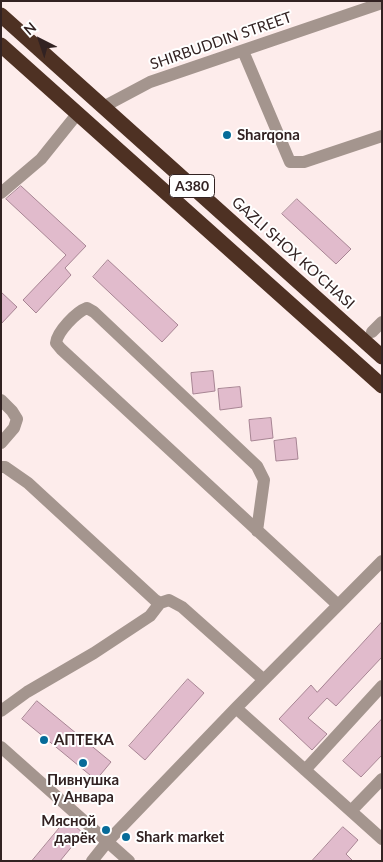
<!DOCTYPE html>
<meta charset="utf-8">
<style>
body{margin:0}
#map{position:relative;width:383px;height:862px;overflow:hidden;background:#fdeceb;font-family:Lato,sans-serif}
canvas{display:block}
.frame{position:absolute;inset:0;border:2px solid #322222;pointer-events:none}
.north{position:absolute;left:15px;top:15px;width:50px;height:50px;-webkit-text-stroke:4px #fff;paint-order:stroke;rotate:319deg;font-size:14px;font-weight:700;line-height:20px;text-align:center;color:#322222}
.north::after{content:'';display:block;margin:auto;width:18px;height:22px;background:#322222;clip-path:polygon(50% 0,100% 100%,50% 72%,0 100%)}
</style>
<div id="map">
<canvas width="383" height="862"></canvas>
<div class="frame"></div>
<div class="north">N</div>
</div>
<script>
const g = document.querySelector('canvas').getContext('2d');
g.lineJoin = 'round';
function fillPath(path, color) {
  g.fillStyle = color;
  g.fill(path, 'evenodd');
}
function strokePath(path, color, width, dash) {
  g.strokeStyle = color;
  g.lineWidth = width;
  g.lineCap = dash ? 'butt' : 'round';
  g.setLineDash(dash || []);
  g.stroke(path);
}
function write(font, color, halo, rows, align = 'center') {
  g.font = font + ' Lato,sans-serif';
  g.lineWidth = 4;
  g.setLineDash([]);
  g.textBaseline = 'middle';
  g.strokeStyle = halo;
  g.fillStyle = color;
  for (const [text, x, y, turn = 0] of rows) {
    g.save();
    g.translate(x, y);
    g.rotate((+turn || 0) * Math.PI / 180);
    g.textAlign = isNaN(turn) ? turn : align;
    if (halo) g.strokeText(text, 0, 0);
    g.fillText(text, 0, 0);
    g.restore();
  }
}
const building = new Path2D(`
 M21,186L86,246L65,268L71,275L36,313L23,300L66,255L6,199Z
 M297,199L351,249L336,264L282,214Z
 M108,260L178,325L162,342L93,277Z
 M1,292L17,307L1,324Z
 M213,371L215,391L193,394L191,373Z
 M240,387L242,407L220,410L218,389Z
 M271,418L273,438L251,441L249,420Z
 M296,438L298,459L276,461L274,441Z
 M382,622V657L336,706L327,698L308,718L327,734L312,750L279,719L311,685L317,692Z
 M188,679L204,693L145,760L129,746Z
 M37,701L111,762L96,780L22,719Z
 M382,719V755L361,777L343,761Z
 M67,819L83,833L60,861H32Z
 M343,827L358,840L346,854L353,861H312Z`);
fillPath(building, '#e1bbcc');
strokePath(building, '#a78493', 1);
strokePath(new Path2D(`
 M243,51L290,162H304L382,136
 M103,107L150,82L382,3
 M1,193L41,159L78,113
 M372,332L382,322
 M1,400L12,411L17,419L14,428L1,443
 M1,467H5L28,483L155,600L160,603L169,600L182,607L264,680
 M257,531L264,480L257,466L94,312L87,308C76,312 57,332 56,343L61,349L338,605
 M236,708L382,839
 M1,711L27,692L94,653L150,616L160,603
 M1,747L129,861
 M305,770L382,686
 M351,811L382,779
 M92,861L108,841L236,708L382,561`), '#a4958e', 12);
strokePath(new Path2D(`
 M1,15L382,357
 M1,45L382,386`), '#4e3123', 15);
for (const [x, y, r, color] of [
 [227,135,5,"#066b99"],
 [44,740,5,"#066b99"],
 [83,763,5,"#066b99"],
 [106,830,5,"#066b99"],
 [126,837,5,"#066b99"]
]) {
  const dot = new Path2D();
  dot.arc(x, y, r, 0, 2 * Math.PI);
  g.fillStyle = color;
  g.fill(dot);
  strokePath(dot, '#fff', 2);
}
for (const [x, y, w] of [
 [192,186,45]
]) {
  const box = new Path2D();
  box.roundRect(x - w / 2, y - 11.5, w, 23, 4);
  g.fillStyle = '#fff';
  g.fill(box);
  strokePath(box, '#322222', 1);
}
write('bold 14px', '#322222', null, [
 ["A380",192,186]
]);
write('15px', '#322222', '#fff', [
 ["SHIRBUDDIN STREET",221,41,-19],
 ["GAZLI SHOX KO'CHASI",293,253,42]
]);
write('bold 15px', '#322222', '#fff', [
 ["Sharqona",237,135],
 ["АПТЕКА",54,740],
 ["Пивнушка",83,780,"center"],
 ["у Анвара",83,797,"center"],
 ["Мясной",96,821,"right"],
 ["дарёк",96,838,"right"],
 ["Shark market",136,837]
], 'left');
</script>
